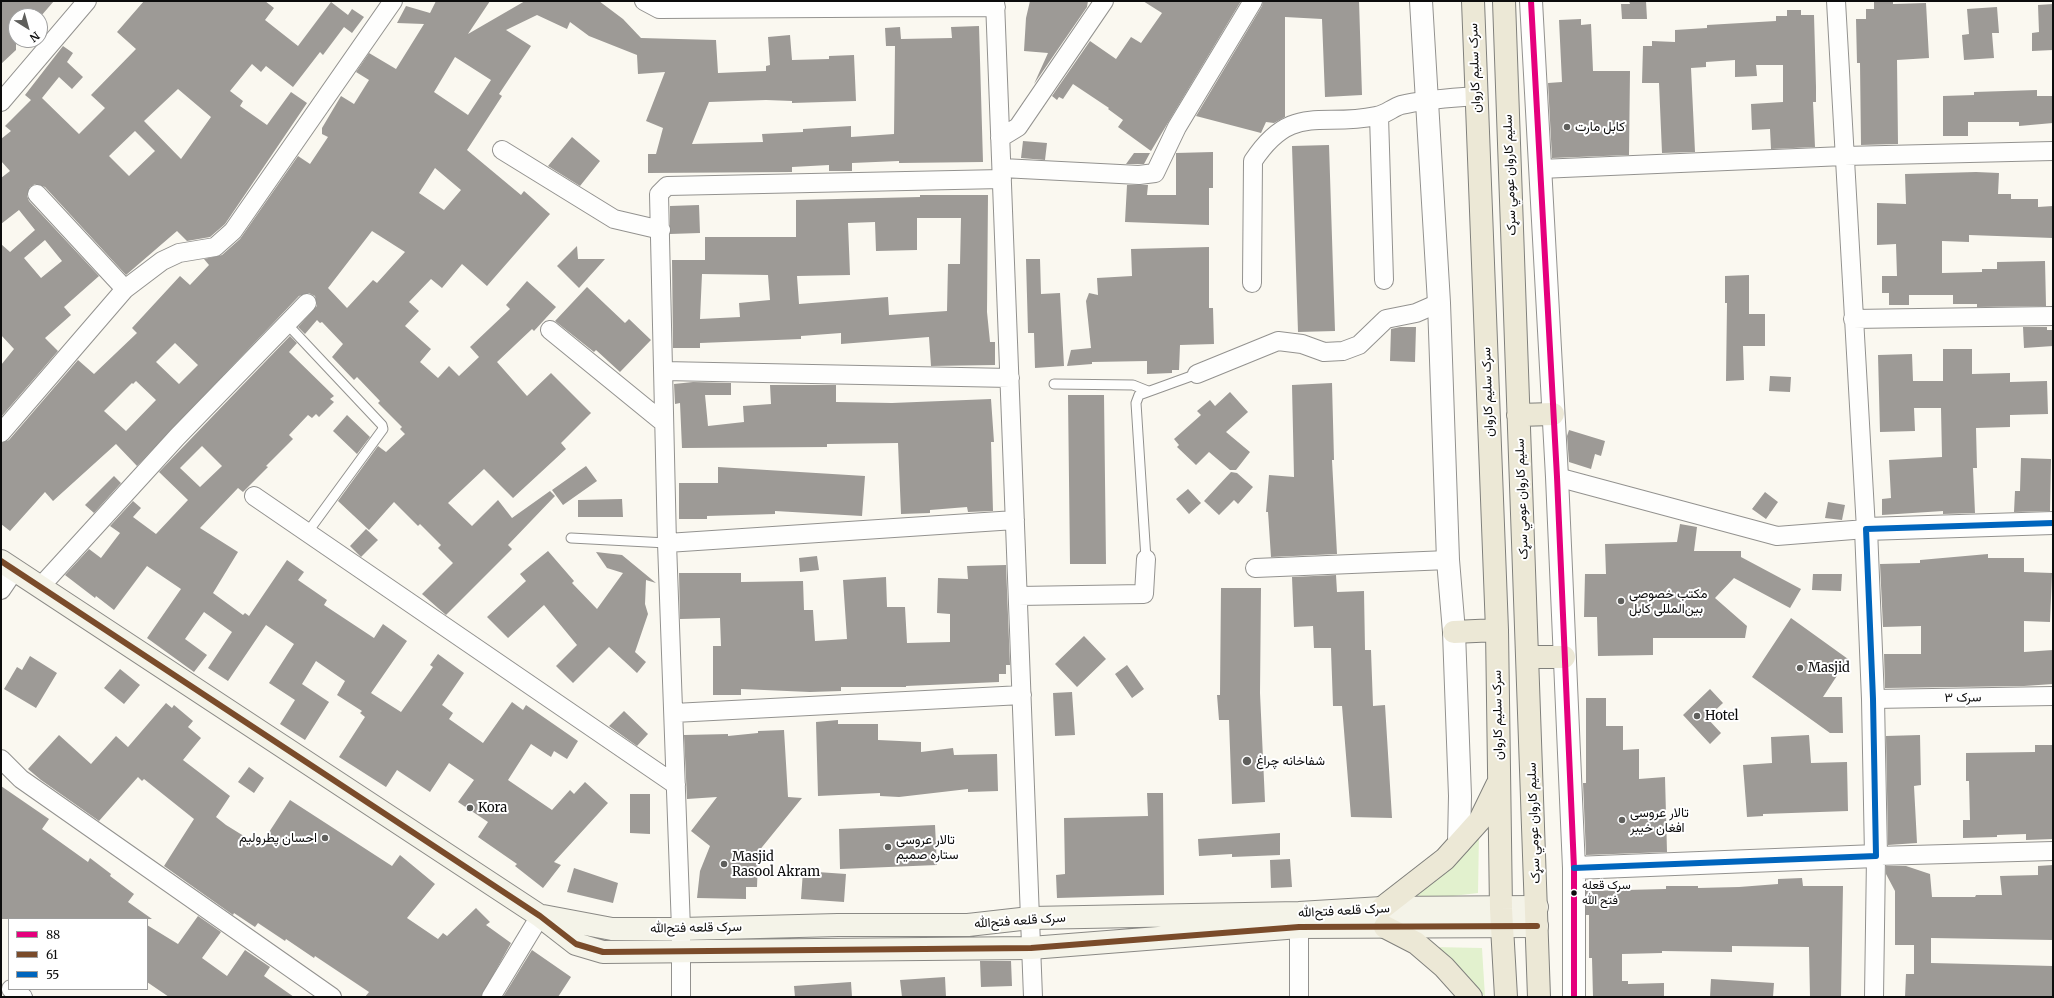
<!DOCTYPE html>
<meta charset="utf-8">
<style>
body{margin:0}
#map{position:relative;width:2054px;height:998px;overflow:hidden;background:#faf8f0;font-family:Merriweather,serif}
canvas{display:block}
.frame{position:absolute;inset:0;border:2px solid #0c0c0c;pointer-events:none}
.legend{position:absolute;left:8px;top:918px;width:140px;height:72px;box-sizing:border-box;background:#fff;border:1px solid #9e9e9e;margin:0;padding:5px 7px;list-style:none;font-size:12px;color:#0c0c0c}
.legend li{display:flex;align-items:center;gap:8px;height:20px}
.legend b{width:20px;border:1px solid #9e9e9e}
.north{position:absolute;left:8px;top:8px;width:40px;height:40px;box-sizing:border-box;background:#fff;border:1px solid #9e9e9e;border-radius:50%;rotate:143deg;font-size:11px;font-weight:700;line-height:16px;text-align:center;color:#0c0c0c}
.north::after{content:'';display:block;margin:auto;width:14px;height:18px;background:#5f5f5c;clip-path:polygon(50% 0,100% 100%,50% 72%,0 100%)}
</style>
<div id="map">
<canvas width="2054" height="998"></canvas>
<div class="frame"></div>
<ul class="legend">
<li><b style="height:5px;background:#e5007d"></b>88</li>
<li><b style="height:5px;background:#7a4b2a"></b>61</li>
<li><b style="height:5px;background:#0065bd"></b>55</li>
</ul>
<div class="north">N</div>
</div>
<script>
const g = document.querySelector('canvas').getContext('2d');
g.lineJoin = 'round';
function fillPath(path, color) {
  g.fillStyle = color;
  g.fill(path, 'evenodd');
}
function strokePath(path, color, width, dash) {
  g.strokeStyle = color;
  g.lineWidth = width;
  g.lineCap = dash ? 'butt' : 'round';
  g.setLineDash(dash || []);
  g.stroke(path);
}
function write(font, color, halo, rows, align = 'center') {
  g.font = font + ' Merriweather,Vazirmatn,serif';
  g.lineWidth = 4;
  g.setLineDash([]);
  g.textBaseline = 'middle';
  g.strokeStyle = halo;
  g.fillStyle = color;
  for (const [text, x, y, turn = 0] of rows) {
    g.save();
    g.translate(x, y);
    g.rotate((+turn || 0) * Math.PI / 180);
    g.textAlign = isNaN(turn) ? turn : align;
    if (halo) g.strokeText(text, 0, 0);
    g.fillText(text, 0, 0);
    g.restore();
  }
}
fillPath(new Path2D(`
 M1479,833L1478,893L1411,901L1452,865Z
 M1433,947L1482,948L1485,997L1463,971Z`), '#e2f1ce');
fillPath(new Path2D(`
 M1,1H54L41,16H16V40H20L16,44V50L1,64Z
 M144,1H265L274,8L265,20L298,46L331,2L348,15L352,9L364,17L352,33L344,27L323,55L320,52L293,87L266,66L261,72L252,64L230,91L243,101L240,106L267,125L291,92L307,103L225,224L210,237L187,241L177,231L126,275L45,187L35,184L30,187L27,196L29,201L99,276L64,307L71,315L45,338L58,351L1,417V365L14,349L1,335V244L10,252L35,230L19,210L1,224V178L10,171L1,161V139L11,131L5,126L31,100L25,95L63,46L73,53L67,62L83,77L72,89L59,77L42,98L79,134L105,108L91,95L136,49L117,32ZM178,89L211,117L181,159L144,121ZM135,131L155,151L129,176L109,156ZM45,240L62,261L41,278L24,258Z
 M436,1H490L468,34L525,1H599L623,19L641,38L716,40L718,73L766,71V66L770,65L768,37L790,35L792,60L829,59V56L854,55L856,101L792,103V101L766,100L709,102L692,144L763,142L762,134L803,132V129L851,126V137L894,134L895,46H886L885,28L900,27L901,39L952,38L951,27L979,26L983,162L899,163V161L852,163V171H829V165L792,167V172L648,173V154H656L663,128L646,121L665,72L638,74L637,55L589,36L570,22L567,29L537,15L506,30L531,46L499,94L502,96L467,150L521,195L524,191L550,214L487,286L462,264L442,288L431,279L409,302L419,311L405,326L431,349L420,362L438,378L449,366L459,376L479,357L470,347L510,309L506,305L527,281L556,307L534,331L532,329L497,362L527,396L551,373L591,413L561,443L566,449L513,498L484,469L448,503L472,526L498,500L512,518L550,491L555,496L508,545L512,549L446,615L422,594L453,563L438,548L441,545L420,524L418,526L394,502L369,530L338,501L378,446L386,452L405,434L400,429L402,427L378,403L380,401L357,377L354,380L332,357L343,344L322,322L320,323L317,320L305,334L298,327L317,306L315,296L309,293L299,296L137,466L116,444L53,501L45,492L10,531L1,524V443L9,440L78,360L94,374L137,333L132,328L180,276L190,285L209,265L204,259L222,255L240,239L298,156L310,164L328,137L322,134V128L341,96L354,104L369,80L356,72L369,53L396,69L424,24L397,23L406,6L430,13ZM455,57L491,80L468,115L434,92ZM435,168L461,190L444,210L419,193ZM372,231L405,252L377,283L373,280L347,308L328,288ZM175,343L198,365L179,384L156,362ZM136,381L156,400L126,431L104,411L132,383L133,384Z
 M1030,1H1088L1087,7L1034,84L1048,53L1024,51L1026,18Z
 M1143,1H1241L1151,151L1118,127L1123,120L1108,109L1109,108L1073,84L1063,99L1059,97L1057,100L1052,96L1090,41L1116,59L1131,37L1141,43L1162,13Z
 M1263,1H1359L1362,95L1325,97L1322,19L1285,17V117L1274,123L1266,122L1261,133L1196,116L1262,6Z
 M1629,1H1646L1647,19H1622L1621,4H1630Z
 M1893,1V4L1926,3L1929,58L1897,60L1898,144L1861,145L1860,63H1857L1856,19H1866V9H1874V2Z
 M2053,4V50L2032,51V33L2039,32L2038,5Z
 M1997,7L1999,33H1992L1994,58L1964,60L1962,35L1969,34L1967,9Z
 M1787,10H1801V15H1814L1816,87V102H1813L1815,147L1771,149L1770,129L1752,130L1751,104L1783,102V65H1756L1757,76L1735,77V60L1706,62V67L1691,68L1695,152L1662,153L1659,83H1642L1643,46H1652V41L1675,42V30L1707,28V25L1776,21V16H1787Z
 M1581,19V25L1591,24L1593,71H1630L1629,155L1552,158L1548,83L1562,82L1559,20Z
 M2037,90V96H2053V123L2019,126V122H1968V136H1943V96L1974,95V92Z
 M572,137L600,161L580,186L548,166Z
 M1023,141L1047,143L1045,160L1021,158Z
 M1329,145L1335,331L1298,332L1292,146Z
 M1213,152V188H1209V225L1125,222L1127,185H1148L1147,195H1176V153Z
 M1134,153H1150L1144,164H1126Z
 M1976,172L1999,173L1998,194H2011V199H2038V207L2053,206V238L1969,235V242L1942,241V273L1982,272V269H1997V262L2045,261L2046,306L1977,307V304H1953V295H1909V305H1889V293H1882V276H1897L1896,244L1877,245V203L1906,204L1905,174Z
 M920,195H988L987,312L990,342H995V365L931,366L929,337L841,344V333L801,336V339L700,343V348H673L672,260H705V237H796V200L920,197ZM917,218H961L960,264H948L947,311L889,315L888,297L799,304L797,276L850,275L848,223L875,222L876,251L917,250ZM702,274L768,275L770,300L739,303L740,317L700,319Z
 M699,205L700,233L670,234V206Z
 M577,246L578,259H605L579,288L557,266Z
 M1209,247V308H1213L1214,344L1180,345L1179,370H1172V373L1147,374V361L1092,362V364L1067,366L1071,350L1091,348L1086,301L1089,293L1098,295L1097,278L1132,276L1131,249Z
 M1026,259H1040L1041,294L1060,293L1064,366L1035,368L1034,333H1028Z
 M1749,275V314H1765V346H1743L1744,380L1726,381L1727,303H1725V276Z
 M587,287L625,323L629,319L651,340L620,372L596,350L594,352L555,321Z
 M1400,327H1416L1415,362L1390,361L1391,329Z
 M2023,327H2047V330H2053V346L2024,348Z
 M290,336L297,343L289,352L334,396L330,399L334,402L319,417L316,414L312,418L308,415L289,435L293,439L266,466L268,467L243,492L238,488L200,528L238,552L213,593L243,615L245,613L249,616L287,560L304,572L298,580L327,600L324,605L374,638L383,624L407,641L371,693L401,712L433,667L430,665L438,654L464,673L442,705L453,713L449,719L483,743L512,702L523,710L526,705L578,741L567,759L554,751L551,757L531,744L508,780L552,810L570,790L574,794L585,782L608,803L554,862L561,865L543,888L515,866L517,864L478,837L488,822L458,802L474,780L449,763L430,792L397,770L386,787L339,757L365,717L360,713L362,711L337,695L345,681L316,661L302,684L329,702L305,740L280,724L295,700L269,683L294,644L266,625L228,681L208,668L232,632L204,612L185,639L207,655L194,672L147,638L181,589L147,566L114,610L96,596L95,598L65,575L89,549L101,558L120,533L110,526L133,501L141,508L133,517L156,534L188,500L159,472ZM202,446L222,466L200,487L180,468Z
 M1943,349H1972V374L2010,373V382L2047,381L2048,414L2010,415V427L1976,428L1977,468H1973L1975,513L1943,514V511L1882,515V499L1891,498L1889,460L1942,457L1941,408H1914L1915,431L1880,432L1878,355L1912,354L1913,381H1943Z
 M1770,376L1791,377L1790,392L1769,391Z
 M693,382L731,383V395H705L708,426L744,422L743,406L771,404L770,385H836V402L892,403L991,399L994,442H991L993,511L968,512L967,507L930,510V513L901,514L898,443L827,444V447L682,448L680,403L675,404L674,384Z
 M1332,383L1334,460H1332L1337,554L1271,557L1268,512H1266L1269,475L1294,477L1292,385Z
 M1230,392L1248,412L1226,432L1250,452L1236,470H1230L1209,452L1196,465L1177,447L1179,445L1174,439L1201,415L1197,411L1210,400L1215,406Z
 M1068,395H1104L1106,564H1070Z
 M347,415L370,437L357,454L333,431Z
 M1569,430L1605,441L1601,456L1595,454L1591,469L1569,462L1567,436Z
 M2021,458L2051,459L2050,511L2014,512L2015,491H2020Z
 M586,466L597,481L563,505L552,490Z
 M718,467L865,476L862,516L775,511V514L707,516V519H679V483H718Z
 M1231,472L1237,473L1253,487L1238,504L1234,500L1219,515L1204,501Z
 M114,476L121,483L94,513L85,505Z
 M1188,489L1201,503L1189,514L1176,499Z
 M1765,492L1778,502L1766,519L1752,509Z
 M622,499L623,517H578V500Z
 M1828,502L1845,505L1842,520L1825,518Z
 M1680,524L1697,527L1694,551H1741V557L1801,589L1790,608L1734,578L1715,598L1747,626L1745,638H1653V655L1598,656L1597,617H1584L1585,574H1606L1605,544L1677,542Z
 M366,529L378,540L361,557L350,546Z
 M548,551L574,581L572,583L597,609L623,573L607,568L596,552L622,555L656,583L646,580L645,604L648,614L635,652L646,662L637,673L609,647L573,683L556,666L577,645L544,605L508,638L487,617L526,581L520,574Z
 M1988,554V558H2024V572L2052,573L2050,622L2024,621V652L2053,650V684L2024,686L1885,688L1884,654H1921V626L1883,627L1880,564L1920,563V560Z
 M817,556L819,570L800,572L799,558Z
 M1006,565L1010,665H1006V674H999V682L906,686V687H841V691L810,692L741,689V695H713V646H721L720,618L680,619L679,573H741V582L803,581L804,610H813L815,641L847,639L843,580L886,577L887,607H905L907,643L950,642V614L937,613L938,578L968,579L967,566Z
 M1813,574H1842L1841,591L1812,590Z
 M1336,575L1337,592L1364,591L1365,650H1371L1373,706L1385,705L1392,818L1351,817L1342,706H1333L1331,648H1314L1313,626L1294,627L1292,577Z
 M1221,588H1261L1260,693L1265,802L1232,804L1229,720H1219L1217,695H1220Z
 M1791,618L1848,659L1823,697H1842L1843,733H1830L1752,677Z
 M1084,636L1106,659L1077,687L1055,664Z
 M30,656L57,673L36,708L4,689L17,667L22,670Z
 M1127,665L1144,689L1132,698L1115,674Z
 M120,669L140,685L124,704L104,688Z
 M1710,689L1723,703L1707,718L1721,733L1710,744L1683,715Z
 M1072,692L1075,735L1055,736L1053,693Z
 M1586,698H1606V726H1623V750L1639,749V779L1665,777L1667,852L1586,855L1583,783H1586Z
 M166,703L172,708L174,705L193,721L188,727L201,738L183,760L230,796L216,817L226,825L260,846L290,800L392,866L400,855L435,884L407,918L438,939L443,933L447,936L476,908L490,922L486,925L511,943L481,997H365L369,992L315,956L314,958L286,939L285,941L258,923L255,927L234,913L233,915L164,866L194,819L144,779L142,781L138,777L99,821L41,780L28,769L59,735L91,764L116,736L128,747Z
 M624,711L648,734L637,746L609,726Z
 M838,720V724H878V740L921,742V752L953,748L954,755L997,754L998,791L968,792V789L899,797L880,796V793L818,796L816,722Z
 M784,730L788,797L802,798L754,857L758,859L757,887H746V899L697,898L700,871L710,846L691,831L717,797L687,799L684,735L728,734V736L758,733V731Z
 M1809,735L1811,763L1847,762L1848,811L1763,814V816L1747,817L1743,765L1772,763L1771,737Z
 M1920,735L1921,785L1914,786L1917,843L1888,845L1886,736Z
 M2035,745H2053V839L2026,840V834L1997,835V837L1963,838V820H1970L1969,781H1966V753L2035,752Z
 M249,767L264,778L254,793L238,782Z
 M1,786L49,819L42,829L88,862L90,858L111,874L110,876L134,894L128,902L152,919H1Z
 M1147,793H1163L1164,895L1057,898L1056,875L1065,874L1064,818L1148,816Z
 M630,794H650V834L630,833Z
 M935,825L937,865L840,869L839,829Z
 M1280,833V855L1232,857V854L1199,856L1198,839Z
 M1290,859L1292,887L1271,888L1270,860Z
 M2053,865V940L1931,938V963L2053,966V997H1905L1906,974H1914V945H1895V891L1886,874V866H1906L1930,874L1932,897H1975L1976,895H2002L2000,876L2038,875V866Z
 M574,868L618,883L613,903L567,892Z
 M803,871L846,874L844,902L801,899Z
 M1802,878L1803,886H1843L1841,997H1810L1809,947L1732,946V952L1662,951V953L1622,954V981H1628V984L1664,983V997H1593L1592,958H1589V915H1586V891L1666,889V886H1698V888L1739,887L1778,884V879Z
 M198,916L221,932L202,958L227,976L245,950L270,967L264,976L294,997H169L147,982V925L178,944Z
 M532,950L571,977L558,997H503Z
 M980,961H1011L1012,986L981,987Z
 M945,977L946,997H902L900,980Z
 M1711,979L1774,983L1773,997H1710Z
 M851,982L852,997H795L794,986Z`), '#9d9a96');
const service = new Path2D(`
 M287,324L382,425L383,429L307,533
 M1054,384L1133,385L1148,391
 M571,538L667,543
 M1146,559L1136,403L1139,395L1197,374`);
const minor = new Path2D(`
 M644,1L659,9L996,7
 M995,1L1033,997
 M1,102L87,1
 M1379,116L1384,280
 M1000,138L1018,127L1104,1
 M502,150L614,219L661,230
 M1002,168L1139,175L1155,173L1177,127L1253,1
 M1540,169L1844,156L2053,151
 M37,194L125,289
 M1252,283L1253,161C1292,102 1320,128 1376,116C1385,115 1392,108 1401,105C1426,99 1451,98 1476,96
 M1853,319L2053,316
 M550,330L664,423
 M664,371L1010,378
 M1197,374L1278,341L1302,344L1324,352L1343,351L1359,345L1386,319L1416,313L1439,303
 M1,433L125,289L162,261L179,253L215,247L233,231L393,1
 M1557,477L1777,536L1866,529L1836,1
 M254,496L676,785
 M667,543L1015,520
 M1255,568L1448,560
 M41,586L177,437L307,303
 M1,590L14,571
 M1018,596L1144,594L1146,559
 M1873,699L2053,696
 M674,713L1022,695
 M1,759L21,779L332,997
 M11,989L23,997
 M491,997L540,916
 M681,997V929L667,543L659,194L667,186L1002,179
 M1299,997V927
 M1874,997L1876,856L2053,851`);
const tertiary = new Path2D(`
 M1421,1L1439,303L1448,560L1454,632L1460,796L1459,843
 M1531,1L1557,477L1574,868V997
 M1574,868L1876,856L1873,699L1866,529L2053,523`);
const secondary = new Path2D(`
 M1,561L540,916L576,944L603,952L1031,948L1299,927L1537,926
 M543,916L612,929H681L838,925H968L1030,918L1299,913L1382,908L1537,907`);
const primary = new Path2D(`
 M1473,1L1497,630L1501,909L1506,997
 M1504,1L1539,997
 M1518,415L1553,414
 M1454,632L1497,630
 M1528,657H1564
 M1382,908L1445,859L1480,820L1497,785
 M1385,927L1416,943L1444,967L1471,997`);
strokePath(service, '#93928f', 11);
strokePath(minor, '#93928f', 20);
strokePath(tertiary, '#93928f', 24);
strokePath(secondary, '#8a8985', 24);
strokePath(primary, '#80807c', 24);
strokePath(service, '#fefefd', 9);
strokePath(minor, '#fefefd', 18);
strokePath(tertiary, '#fefefd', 22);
strokePath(secondary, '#f4f3e8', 22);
strokePath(primary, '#ece8d6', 22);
strokePath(new Path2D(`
 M1531,1L1557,477L1574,868V997`), '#e5007d', 6);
strokePath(new Path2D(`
 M1,561L540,916L576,944L603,952L1031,948L1299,927L1537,926`), '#7a4b2a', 6);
strokePath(new Path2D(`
 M1574,868L1876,856L1873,699L1866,529L2053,523`), '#0065bd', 6);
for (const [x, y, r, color] of [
 [1567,127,4,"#5f5f5c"],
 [1621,601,4,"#5f5f5c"],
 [1800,668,4,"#5f5f5c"],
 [1697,716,4,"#5f5f5c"],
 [1247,761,5,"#5f5f5c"],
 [470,808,4,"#5f5f5c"],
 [1622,820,4,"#5f5f5c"],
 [325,838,4,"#5f5f5c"],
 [888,847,4,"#5f5f5c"],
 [724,864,4,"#5f5f5c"],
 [1574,893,3.5,"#0c0c0c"]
]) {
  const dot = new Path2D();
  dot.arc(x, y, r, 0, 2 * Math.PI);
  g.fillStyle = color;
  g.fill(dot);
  strokePath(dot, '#fff', 1.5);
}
write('12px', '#0c0c0c', '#fff', [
 ["سرک قعله",1582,886],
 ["فتح الله",1582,901]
], 'left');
write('13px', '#0c0c0c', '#fff', [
 ["سرک سلیم کاروان",1475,68,-92],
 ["سلیم کاروان عومي سړک",1510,175,-92],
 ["سرک سلیم کاروان",1488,392,-92],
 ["سلیم کاروان عومي سړک",1522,499,-92],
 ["سرک ۳",1963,698,-1],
 ["سرک سلیم کاروان",1498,715,-91],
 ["سلیم کاروان عومي سړک",1534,823,-92],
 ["سرک قلعه فتح‌الله",1344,911,-3],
 ["سرک قلعه فتح‌الله",1020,921,-4],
 ["سرک قلعه فتح‌الله",696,928,-1]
]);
write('13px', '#0c0c0c', '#fff', [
 ["کابل مارت",1575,127],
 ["مکتب خصوصی",1629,594],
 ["بین‌المللی کابل",1629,609],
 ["Masjid",1808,668],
 ["Hotel",1705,716],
 ["شفاخانه چراغ",1256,761],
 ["Kora",478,808],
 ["تالار عروسی",1630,813],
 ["افغان خیبر",1630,828],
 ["احسان پطرولیم",317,838,"right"],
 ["تالار عروسی",896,840],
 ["ستاره صمیم",896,855],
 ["Masjid",732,857],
 ["Rasool Akram",732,872]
], 'left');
</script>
